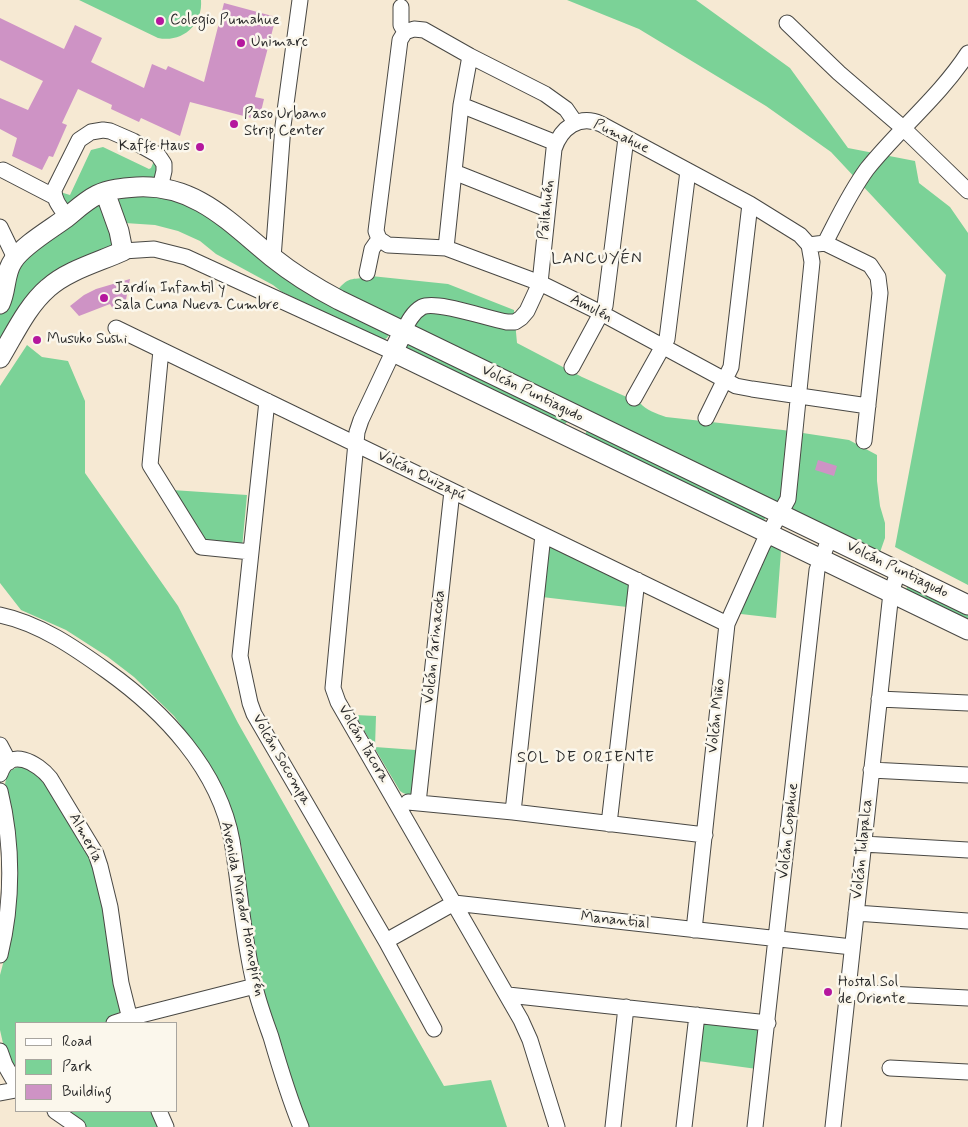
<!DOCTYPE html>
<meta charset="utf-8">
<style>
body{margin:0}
#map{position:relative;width:968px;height:1127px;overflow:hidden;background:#f6e9d3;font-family:Mynerve,sans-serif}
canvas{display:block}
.legend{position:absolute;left:15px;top:1022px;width:162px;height:90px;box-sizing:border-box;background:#fbf7ec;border:1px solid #a8a59f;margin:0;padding:6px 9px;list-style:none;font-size:15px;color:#2b2b2b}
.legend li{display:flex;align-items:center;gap:10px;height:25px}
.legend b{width:25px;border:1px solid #a8a59f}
</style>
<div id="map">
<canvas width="968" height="1127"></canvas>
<ul class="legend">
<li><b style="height:6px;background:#fff"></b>Road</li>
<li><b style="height:14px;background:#7bd297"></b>Park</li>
<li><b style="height:14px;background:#ce93c5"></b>Building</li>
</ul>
</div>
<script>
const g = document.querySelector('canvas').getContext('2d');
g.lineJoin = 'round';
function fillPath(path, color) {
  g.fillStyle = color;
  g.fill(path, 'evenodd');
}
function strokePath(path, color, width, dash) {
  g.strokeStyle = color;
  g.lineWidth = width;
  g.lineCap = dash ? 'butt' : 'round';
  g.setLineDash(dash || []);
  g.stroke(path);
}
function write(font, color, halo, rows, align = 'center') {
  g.font = font + ' Mynerve,sans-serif';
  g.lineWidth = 5;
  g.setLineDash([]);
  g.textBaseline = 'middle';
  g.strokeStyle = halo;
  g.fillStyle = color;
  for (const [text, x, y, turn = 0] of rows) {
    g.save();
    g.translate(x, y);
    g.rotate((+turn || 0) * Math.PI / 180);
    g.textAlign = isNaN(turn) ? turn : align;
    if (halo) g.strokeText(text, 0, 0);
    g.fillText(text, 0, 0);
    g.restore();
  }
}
fillPath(new Path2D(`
 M79,0H201C203,25 182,43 158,38Z
 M567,0H696L790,68L848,148L915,161L919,183L950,207L968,233V585L895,547L946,275L831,152L766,106L639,29Z
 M103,147L149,169L151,168L154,161L157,163L156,182L67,207L60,192L70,195L91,150Z
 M122,194L180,198L389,333C388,338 386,339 382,340L282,292L273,285L216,254L200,241L178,231L155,225L125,223L117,202Z
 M100,203L114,244L83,260L0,346V311L22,257Z
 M371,276L448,284L514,310L517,343L582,377L640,403C646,410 657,414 666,417L783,430L849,440L877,455V481L880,506L885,523V538L879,555L336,292C351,273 353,282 371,276Z
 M411,343L567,420V422L564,425L406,349L407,345Z
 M27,345L42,357L68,361L85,401V473L178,606L238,723L444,1086L491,1080L507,1127H308L263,994L249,913L242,849L237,828L218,779L198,748L174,716L134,677L108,657L66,630L21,610L0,583V386Z
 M587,430L766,517L763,522L585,435Z
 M172,490L247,495L242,548L208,545Z
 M770,544L781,549V551L776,618L741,614L740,610Z
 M551,547L626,582L629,587L627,607L542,597L549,549Z
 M910,586L968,612V623L906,590L907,587Z
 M355,715L376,716L375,747L416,750L412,793L409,795L403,793L400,791Z
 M23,766L42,777L91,858L98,880L121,1011L104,1023H16V1075L5,1052L0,1030V975L9,941L5,785C7,773 10,768 23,766Z
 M703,1023L753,1028L758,1030L757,1069L698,1061Z
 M66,1111H151L158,1127H86Z`), '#7bd297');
fillPath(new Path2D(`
 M224,3L276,17L255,97L264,99L259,120L190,102L180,136L141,118L139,122L111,109L112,105L78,89L62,123L67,125L53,157L49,156L42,170L12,156L17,138L0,129V98L28,110L43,81L0,60V18L64,49L75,25L102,38L91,62L144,88L152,64L166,70L168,66L204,82Z
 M130,279L125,305L114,311L110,304L79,316L70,306L84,295L96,289Z
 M818,460L837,466L834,476L815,470Z`), '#ce93c5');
const minor = new Path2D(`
 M401,7V25L405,32
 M787,23L839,73L903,128L968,191
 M405,32L414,29L424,30L470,56L545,94L566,109L575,122
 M461,105L556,143
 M3,170L55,197
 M454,172L547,209
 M67,217C61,208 54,201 54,190L79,140L91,132L103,130L110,131L133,141L158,155L164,164V171L160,188
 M0,227L15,258
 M379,239L388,245L446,248L540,283L601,313L736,386L752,389L868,406
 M379,239L376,231L399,48L400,40L405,32
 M825,243C838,218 850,192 867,169C899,129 940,96 968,53
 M809,245L825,243L870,265L878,277L880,293L864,441
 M446,248L461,105L470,56
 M123,251L154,249L186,257L393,352L361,420L357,432L333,688L338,702L521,1020L530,1040L557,1127
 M273,258L283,126L300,0
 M367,273L372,249L379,239
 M116,328L727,624
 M403,332C408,322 413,312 422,307C437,300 488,319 507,322H515L521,318L527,311L540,283L554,149C561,128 579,114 601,124L750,204L800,235L809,245L812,262L788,499L763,544L727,624L694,930
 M161,350L150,465L201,547L251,552
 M572,367L605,306L626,138
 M634,398L667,339L688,171
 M267,401L240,656L250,703L254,714L386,941L434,1029
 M706,418L731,367L750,204
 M0,615C39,623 75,648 107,671C163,711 219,769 232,841C240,889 243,939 255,987C259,1004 265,1020 271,1037C280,1068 289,1098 301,1127
 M879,699L968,703
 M0,745L9,762
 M871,770L968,775
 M0,774C9,746 38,763 50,778L96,854L100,866L110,907L121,983L131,1023
 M0,791C13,844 13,902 0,955
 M408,802L513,812L705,835
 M418,803L452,491
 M513,812L543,535
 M609,824L637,580
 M863,844L968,850
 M856,913L968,921
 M386,941L454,903L852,947
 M848,992L968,998
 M508,995L768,1023
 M114,1023L129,1018L255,986
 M0,1051L5,1065L16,1084
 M890,1068L968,1072
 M0,1093L16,1090
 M55,1111L78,1127
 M159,1111L166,1127
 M613,1127L626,1007
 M684,1127L697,1015
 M755,1127L817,570L830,537
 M833,1127L889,611L891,593L898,572`);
const major = new Path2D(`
 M0,304C7,290 4,274 13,261C22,246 51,229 66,218C76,210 85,201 97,195C109,189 123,188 137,187C196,184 230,223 272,257C292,273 316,288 339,300L968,605
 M403,332L393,352L968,630
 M0,358C14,335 27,306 48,288C68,270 99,262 123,251L119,231L105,192`);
strokePath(minor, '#494844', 17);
strokePath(major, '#494844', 21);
strokePath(minor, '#fff', 15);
strokePath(major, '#fff', 19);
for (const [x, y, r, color] of [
 [160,21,5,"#b5179e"],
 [241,43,5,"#b5179e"],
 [234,124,5,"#b5179e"],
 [200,147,5,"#b5179e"],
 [104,298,5,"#b5179e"],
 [37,340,5,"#b5179e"],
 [828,992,5,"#b5179e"]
]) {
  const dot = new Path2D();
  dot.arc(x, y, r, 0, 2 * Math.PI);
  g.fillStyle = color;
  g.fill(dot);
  strokePath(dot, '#fbf7ec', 2);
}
write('15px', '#2b2b2b', '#fbf7ec', [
 ["Colegio Pumahue",170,21],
 ["Unimarc",251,43],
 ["Paso Urbano",244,115],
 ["Strip Center",244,132],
 ["Kaffe Haus",190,147,"right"],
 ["Jardín Infantil y",114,289],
 ["Sala Cuna Nueva Cumbre",114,306],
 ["Musuko Sushi",47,340],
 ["Hostal Sol",838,983],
 ["de Oriente",838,1000]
], 'left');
write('15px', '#2b2b2b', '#fbf7ec', [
 ["Pumahue",621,137,26],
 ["Pailahuén",547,210,-84],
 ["Amulén",591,309,27],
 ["Volcán Puntiagudo",532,394,26],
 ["Volcán Quizapú",421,476,26],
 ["Volcán Puntiagudo",897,570,26],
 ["Volcán Parinacota",435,647,-84],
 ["Volcán Miño",717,716,-84],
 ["Volcán Tacora",363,744,60],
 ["Volcán Socompa",281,760,60],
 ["Volcán Copahue",789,831,-84],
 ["Almería",85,838,61],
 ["Volcán Tulapalca",863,849,-84],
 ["Avenida Mirador Hornopirén",242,909,79],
 ["Manantial",615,921,6]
]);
g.letterSpacing = '1px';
write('16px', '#2b2b2b', '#fbf7ec', [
 ["LANCUYÉN",597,260],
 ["SOL DE ORIENTE",586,759]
]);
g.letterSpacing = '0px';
</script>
